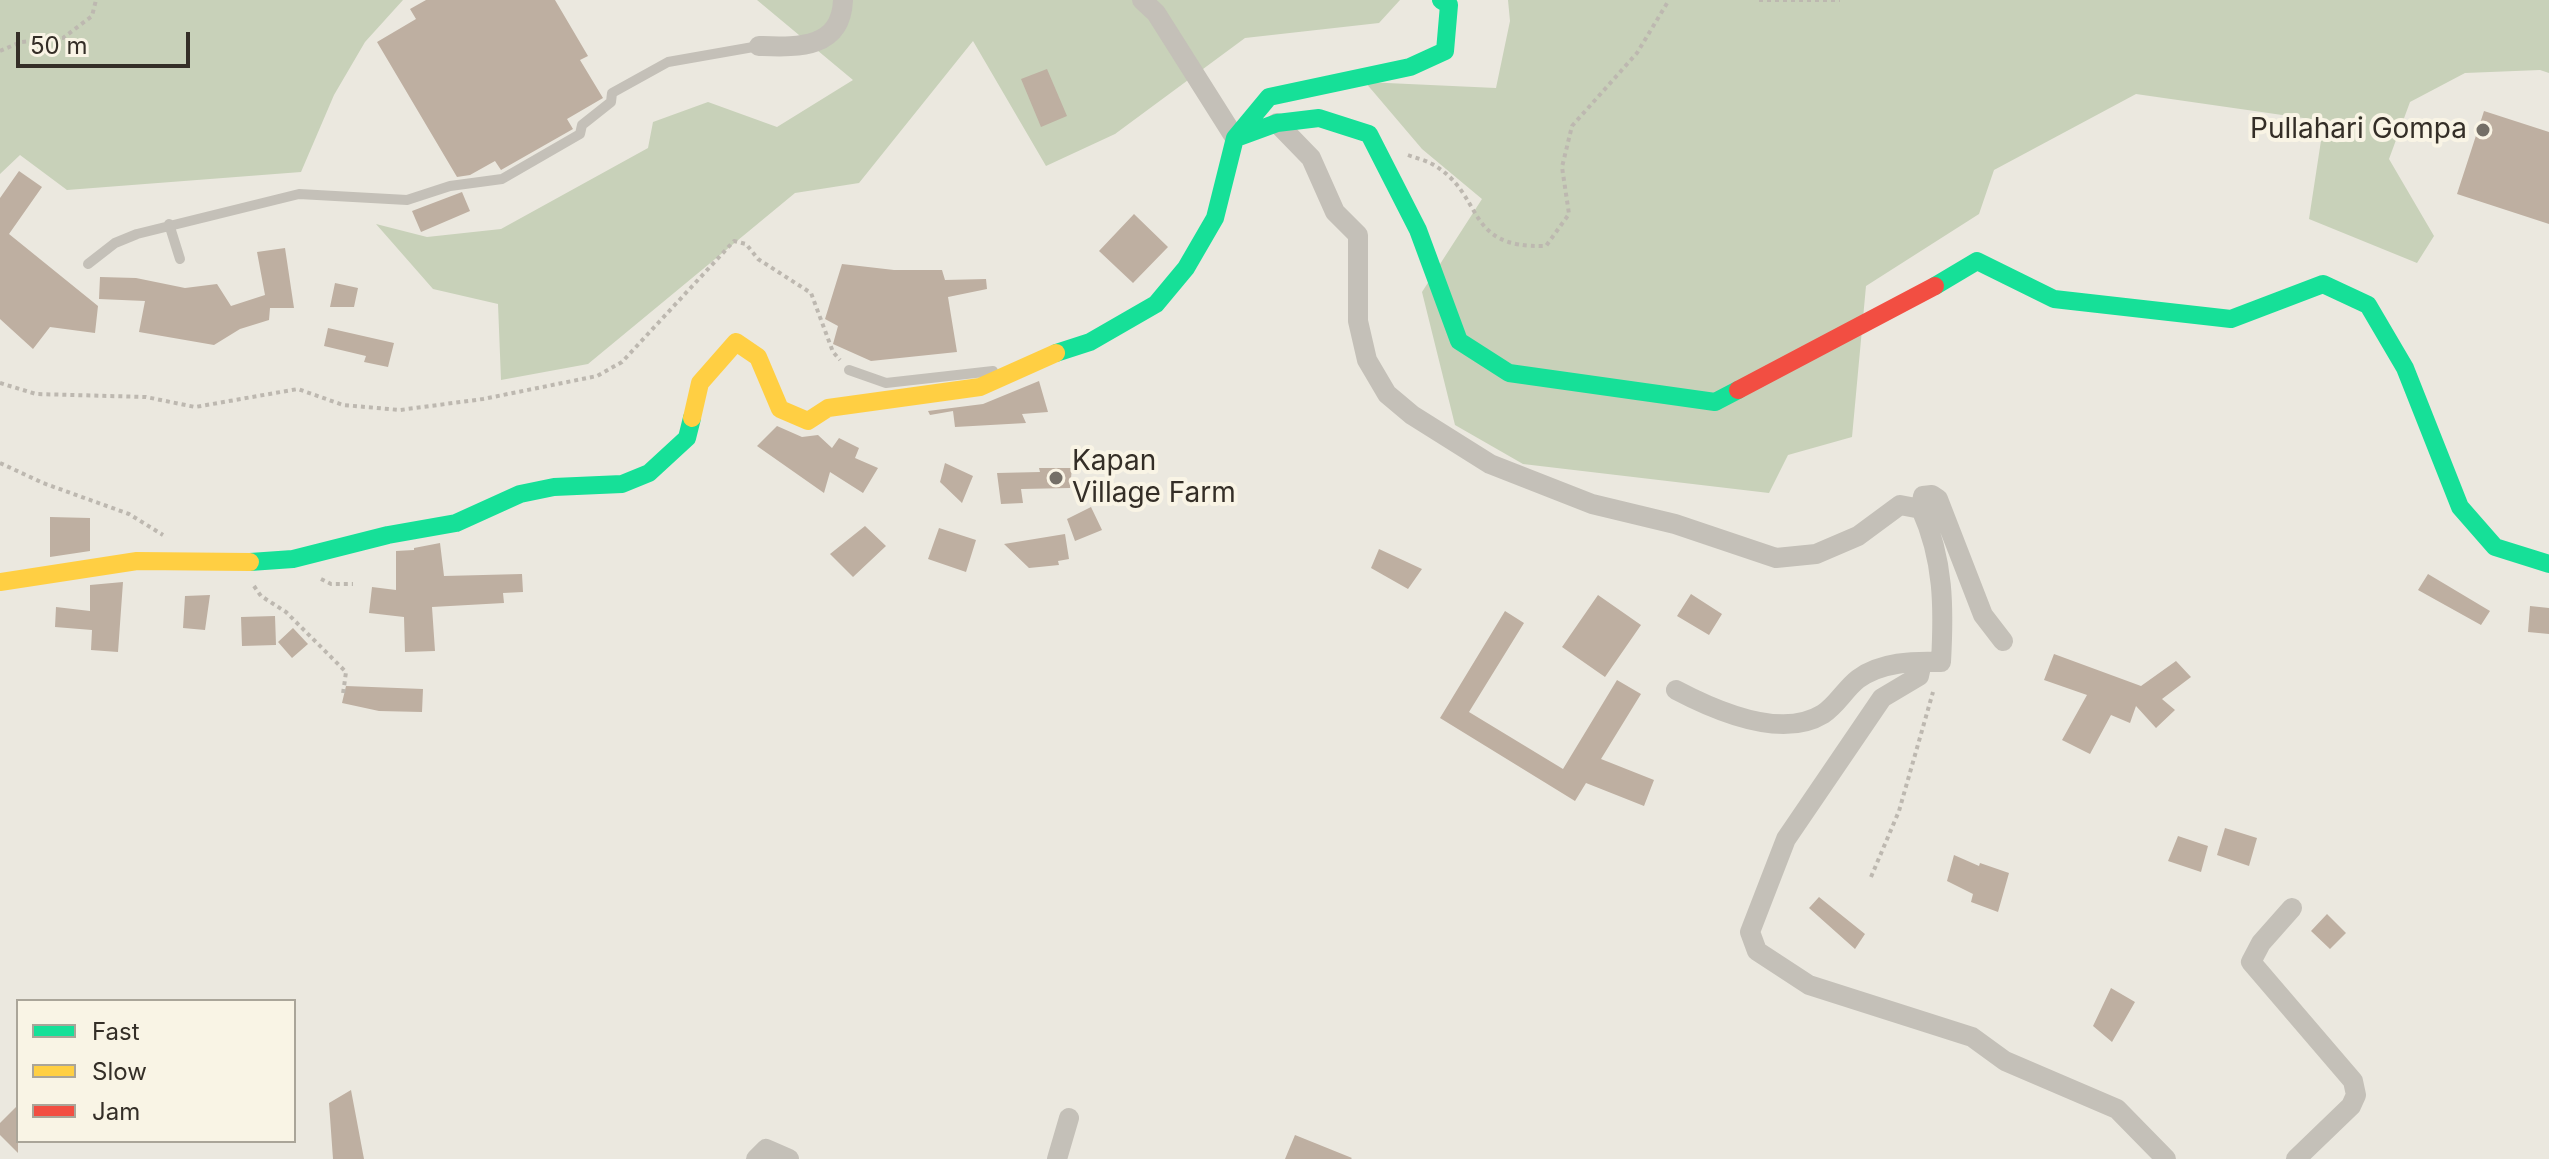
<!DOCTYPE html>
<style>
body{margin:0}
#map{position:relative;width:2549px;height:1159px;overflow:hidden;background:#ebe8df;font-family:Inter,sans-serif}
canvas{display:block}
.legend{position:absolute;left:16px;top:999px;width:280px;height:144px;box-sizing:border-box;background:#f9f4e5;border:2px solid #aaa599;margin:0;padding:10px 14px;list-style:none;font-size:24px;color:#342e27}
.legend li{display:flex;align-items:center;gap:16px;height:40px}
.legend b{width:40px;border:2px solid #aaa599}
.scale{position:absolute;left:16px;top:32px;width:174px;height:36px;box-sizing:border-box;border:4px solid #342e27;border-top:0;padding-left:10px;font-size:24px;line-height:28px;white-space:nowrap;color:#342e27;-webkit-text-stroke:6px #f9f4e5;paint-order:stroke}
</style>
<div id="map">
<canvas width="2549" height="1159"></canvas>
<ul class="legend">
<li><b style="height:10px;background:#16e098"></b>Fast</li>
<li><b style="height:10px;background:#ffcf43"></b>Slow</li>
<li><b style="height:10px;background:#f24e42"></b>Jam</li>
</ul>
<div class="scale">50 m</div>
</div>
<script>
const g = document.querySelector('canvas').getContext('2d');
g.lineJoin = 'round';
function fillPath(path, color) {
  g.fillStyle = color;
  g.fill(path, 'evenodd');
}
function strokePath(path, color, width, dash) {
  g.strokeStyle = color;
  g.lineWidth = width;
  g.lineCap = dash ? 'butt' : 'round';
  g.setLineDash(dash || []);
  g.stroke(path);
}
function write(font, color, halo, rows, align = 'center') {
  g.font = font + ' Inter,sans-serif';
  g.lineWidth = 8;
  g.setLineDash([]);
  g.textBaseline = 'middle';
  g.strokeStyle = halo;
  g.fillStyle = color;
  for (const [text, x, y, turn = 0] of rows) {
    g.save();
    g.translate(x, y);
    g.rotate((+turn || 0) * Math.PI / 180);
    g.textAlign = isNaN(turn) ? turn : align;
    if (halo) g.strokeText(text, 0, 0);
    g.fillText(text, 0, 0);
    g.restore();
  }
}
fillPath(new Path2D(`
 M0,0H403L365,42L334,95L301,172L67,190L20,155L0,174Z
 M757,0H1400L1379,23L1245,38L1115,134L1046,166L973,41L859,183L795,193L588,364L501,380L498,304L433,289L376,224L427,237L501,229L648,148L653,122L708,102L777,127L853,80Z
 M1508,0H2549V73L2540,70L2465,73L2410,102L2389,159L2434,236L2417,263L2309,219L2324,121L2136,94L1994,170L1979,214L1866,286L1852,437L1788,455L1769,493L1523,464L1455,425L1422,292L1482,199L1422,149L1365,82L1496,88L1510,21Z`), '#c8d1b9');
fillPath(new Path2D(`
 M426,0H555L588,56L580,60L603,98L567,119L573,129L501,170L495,161L470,175L457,177L377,42L416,19L410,9Z
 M1047,69L1067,116L1041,127L1021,79Z
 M2484,111L2549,132V224L2457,194Z
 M19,171L42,187L9,234L98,306L95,333L50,327L33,349L0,319V198Z
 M462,192L470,211L421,232L412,211Z
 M1134,214L1168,247L1133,283L1099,251Z
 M285,248L294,308H270L269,320L240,329L214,345L139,332L145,301L99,299L100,277L136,278L185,288L217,284L231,306L265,295L257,252Z
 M842,264L894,270H942L945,280L986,279L987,289L948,297L957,352L871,361L833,344L838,326L825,319Z
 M335,283L358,288L354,307H330Z
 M328,328L394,343L388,367L364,362L366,356L324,346Z
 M1039,381L1048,412L1022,414L1026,423L955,427L953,411L930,415L928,411L983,404Z
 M777,426L802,437L818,435L832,448L839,438L859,448L855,458L878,468L863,493L830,472L824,493L757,446Z
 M945,463L973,476L962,503L940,482Z
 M1039,468H1072L1070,488L1021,489L1023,503L1001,504L997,473L1040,472Z
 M1091,507L1102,530L1075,541L1067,519Z
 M50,517L90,518V551L50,557Z
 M865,526L886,546L853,577L830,554Z
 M939,528L976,540L966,572L928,559Z
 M1065,534L1069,559L1058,561L1059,565L1029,568L1004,544Z
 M440,543L444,576L522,574L523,592L503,593L504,603L432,607L435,651L405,652L404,617L369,613L372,587L396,590V551L414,550V548Z
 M1379,549L1422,569L1408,589L1371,568Z
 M2428,574L2490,611L2481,625L2418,590Z
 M123,582L118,652L91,650L92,630L55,627L56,607L90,611V585Z
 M1691,594L1722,614L1709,635L1677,616Z
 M210,595L205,630L183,628L185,596Z
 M1598,595L1641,625L1605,677L1562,647Z
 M2530,606L2549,608V634L2528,632Z
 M1505,611L1524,623L1469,712L1563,769L1617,680L1641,694L1601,759L1654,780L1644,806L1586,783L1575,801L1440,718Z
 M275,616L276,645L242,646L241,617Z
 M293,628L308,644L292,658L278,642Z
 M2054,654L2141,686L2176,661L2191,677L2162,699L2175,710L2156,728L2136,706L2130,723L2111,715L2090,754L2062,740L2087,695L2044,680Z
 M346,686L423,689L422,712L379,711L342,703Z
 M2225,828L2257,838L2249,866L2217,855Z
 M2178,836L2208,846L2201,872L2168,861Z
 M1954,855L1979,866L1980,863L2009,873L1998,912L1971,902L1973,894L1947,881Z
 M1819,897L1865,934L1855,949L1809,908Z
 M2327,914L2346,933L2330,949L2311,931Z
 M2111,988L2135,1002L2112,1042L2093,1026Z
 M351,1090L364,1159H333L329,1103Z
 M18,1105V1153L0,1135V1123Z
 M1295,1135L1352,1158L1351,1159H1285Z`), '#beafa1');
strokePath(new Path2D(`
 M1759,0H1840
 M0,51L21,42L63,38L92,16L96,0
 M1408,155C1416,158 1425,160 1432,164C1486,194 1462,249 1546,246L1569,214L1562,167L1572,126L1637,53L1669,0
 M0,383L36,394L146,397L195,407L298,389L343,405L400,410L483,399L597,376L622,362L734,241L746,244L758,259L811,293L833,352L840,360
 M0,463L43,483L129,514L163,535
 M321,579L331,584H353
 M254,586L261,596L286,612L346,672L343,694
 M1871,877L1899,811L1933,692`), '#bdb8b0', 4, [4, 4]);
strokePath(new Path2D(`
 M169,224L180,259
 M88,264L115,243L137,234L299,194L407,200L450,186L502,179L580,134L582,125L611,102L612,93L668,62L759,46
 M849,370L886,383L993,371`), '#c4c0b8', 10);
strokePath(new Path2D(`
 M1142,0L1156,13L1235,138
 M759,46C796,47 841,50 843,0
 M1277,123L1311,158L1335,212L1358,235V321L1367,360L1387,394L1412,415L1490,464L1592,504L1675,524L1776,558L1816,554L1858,536L1900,505L1921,509C1944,560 1944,608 1941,662C1913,661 1881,662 1858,679C1845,689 1837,705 1823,714C1781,740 1714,710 1676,690
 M1921,509L1923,496L1932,495L1938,499L1983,615L2003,641
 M1922,662L1919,676L1882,698L1786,839L1750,932L1757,951L1809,985L1972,1037L2005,1061L2117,1109L2166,1159
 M2292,908L2261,943L2251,962L2353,1081L2356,1095L2351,1106L2296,1159
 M756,1159L766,1149L789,1159
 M1057,1159L1069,1118`), '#c4c0b8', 20);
strokePath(new Path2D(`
 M1236,138L1277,123L1319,118L1369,134L1418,230L1459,341L1509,373L1715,402L1738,390
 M1935,286L1977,261L2054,299L2231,319L2323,284L2368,305L2405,368L2460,507L2495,547L2549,564
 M1056,353L1090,342L1156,304L1186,268L1215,218L1235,138L1269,97L1410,67L1445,51L1449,5L1441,0
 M250,562L293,559L388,535L456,523L520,494L554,487L622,484L649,473L687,438L692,418`), '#16e098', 18);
strokePath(new Path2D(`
 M692,418L700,383L736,342L758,357L780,409L808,421L828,408L980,387L1056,353
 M0,582L137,561L250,562`), '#ffcf43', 18);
strokePath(new Path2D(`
 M1738,390L1935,286`), '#f24e42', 18);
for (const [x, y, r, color] of [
 [2483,130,8,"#746f67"],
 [1056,478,8,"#746f67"]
]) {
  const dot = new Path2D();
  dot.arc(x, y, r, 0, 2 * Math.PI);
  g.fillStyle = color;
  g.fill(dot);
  strokePath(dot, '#f9f4e5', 3);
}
write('28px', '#342e27', '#f9f4e5', [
 ["Pullahari Gompa",2467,130],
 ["Kapan",1072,462,"left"],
 ["Village Farm",1072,494,"left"]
], 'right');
</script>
